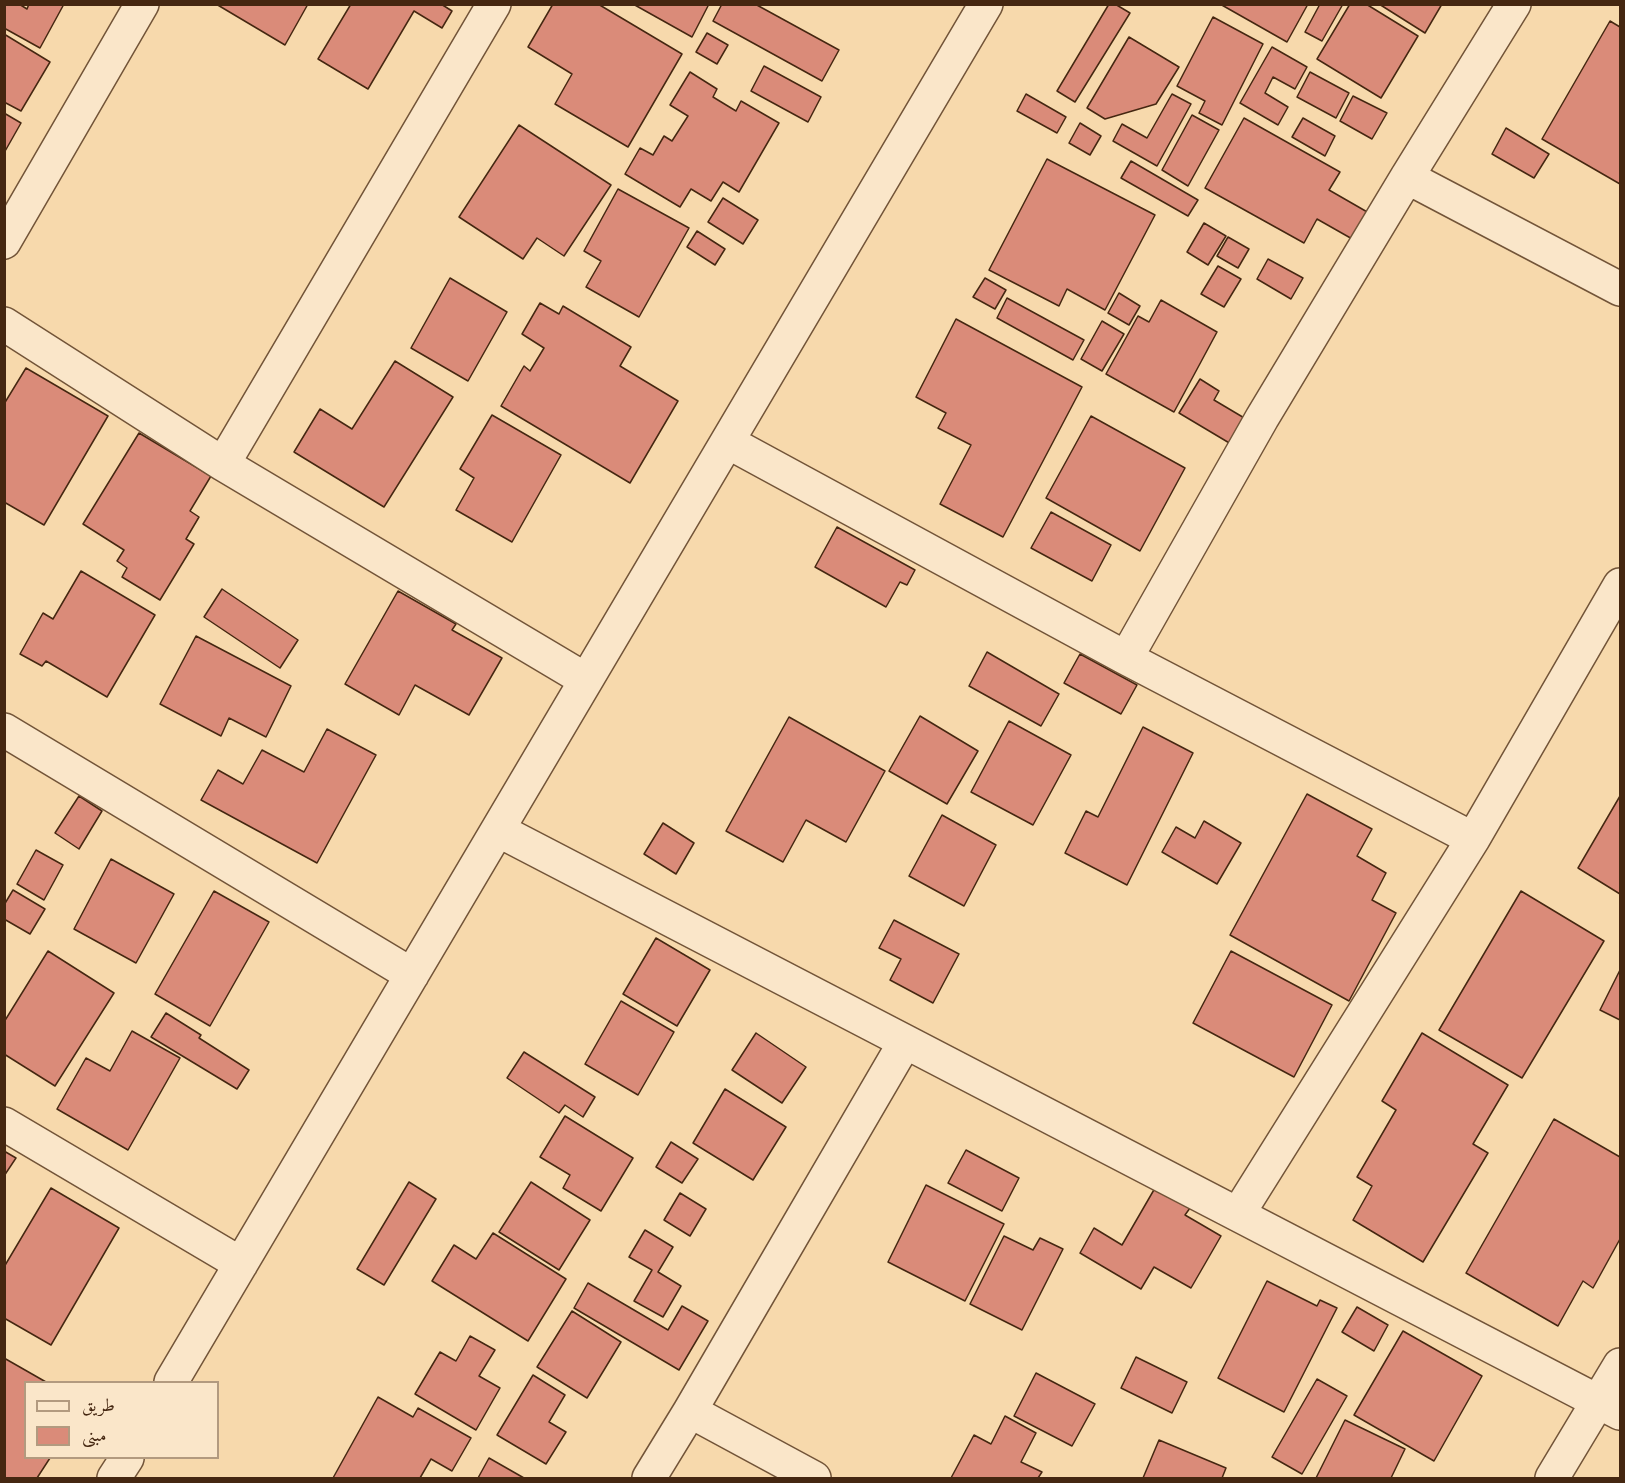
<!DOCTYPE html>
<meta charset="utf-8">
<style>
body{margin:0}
#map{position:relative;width:1625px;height:1483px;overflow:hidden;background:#f7d9ac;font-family:Vollkorn,Amiri,serif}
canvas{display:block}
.frame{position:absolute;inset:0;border:6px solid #452711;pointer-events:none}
.legend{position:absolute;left:24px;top:1381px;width:195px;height:78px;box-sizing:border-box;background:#fae6c9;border:2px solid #b29a7f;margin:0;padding:8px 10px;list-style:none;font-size:18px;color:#452711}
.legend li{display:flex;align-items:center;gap:12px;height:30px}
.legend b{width:30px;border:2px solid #b29a7f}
</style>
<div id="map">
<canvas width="1625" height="1483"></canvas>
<div class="frame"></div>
<ul class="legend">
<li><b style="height:8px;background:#fae6c9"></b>طريق</li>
<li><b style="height:16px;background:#da8b79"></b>مبنى</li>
</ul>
</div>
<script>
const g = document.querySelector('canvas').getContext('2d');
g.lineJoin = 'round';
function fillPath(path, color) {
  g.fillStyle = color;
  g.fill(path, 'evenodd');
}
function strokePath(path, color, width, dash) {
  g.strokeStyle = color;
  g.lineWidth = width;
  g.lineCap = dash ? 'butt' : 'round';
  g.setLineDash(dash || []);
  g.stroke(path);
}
const building = new Path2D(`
 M4,4H19L27,9L29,4H64L40,48L4,28Z
 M216,4H308L285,45Z
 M351,4H441L452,11L442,28L414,11L368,89L318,59Z
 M553,4H598L682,54L628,147L555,104L572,74L528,47Z
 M633,4H709L692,37Z
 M722,4H755L839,50L822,81L713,21Z
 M1109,4H1115L1130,13L1075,102L1057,91Z
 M1220,4H1308L1287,42Z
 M1320,4H1343L1322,41L1305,32Z
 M1350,4H1366L1418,36L1381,98L1317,59Z
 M1379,4H1442L1425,33Z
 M1213,17L1263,44L1222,125L1199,113L1205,101L1177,86Z
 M1610,21L1620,27V184L1542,139Z
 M707,33L728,45L717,64L696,52Z
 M4,34L50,62L21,111L4,102Z
 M1129,37L1179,67L1156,104L1105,119L1087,108Z
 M1272,47L1307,67L1295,89L1273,77L1265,93L1288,107L1278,125L1240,103Z
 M764,66L821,97L808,122L751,91Z
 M690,72L717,89L713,97L736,111L741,101L779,123L739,192L723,182L711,201L691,189L680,207L625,174L640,148L653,155L664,136L672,141L688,116L670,105Z
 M1310,72L1349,93L1336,118L1297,97Z
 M1026,94L1066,117L1057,133L1017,111Z
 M1172,94L1191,104L1157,166L1113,141L1122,124L1147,138Z
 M1353,96L1387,113L1372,139L1340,121Z
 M4,113L21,123L4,153Z
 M1192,115L1219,130L1188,186L1162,170Z
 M1244,118L1340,172L1329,190L1369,213L1354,240L1317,219L1304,243L1205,188Z
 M1303,118L1335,136L1325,156L1292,137Z
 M1080,123L1101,136L1090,155L1069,143Z
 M519,125L611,185L564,256L537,238L523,259L459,217Z
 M1506,128L1549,154L1534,178L1492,154Z
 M1047,159L1155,215L1105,310L1067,289L1059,306L989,270Z
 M1131,161L1198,200L1188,216L1121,178Z
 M618,189L689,228L639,317L586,287L601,261L584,251Z
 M723,198L758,220L743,244L708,222Z
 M1204,223L1226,236L1208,265L1187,252Z
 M697,231L725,249L715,265L687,247Z
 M1228,237L1249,249L1238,268L1217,256Z
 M1268,259L1303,278L1291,299L1257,279Z
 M1218,266L1241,279L1224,307L1201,294Z
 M450,278L507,312L468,381L411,348Z
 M985,278L1006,290L995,309L973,297Z
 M1119,293L1140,306L1129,325L1108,313Z
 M1007,298L1084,340L1073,360L997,318Z
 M1161,300L1217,332L1174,412L1106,374L1138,316L1149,322Z
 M540,303L559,314L563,306L631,347L620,366L678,401L630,483L501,406L524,366L530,371L544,348L522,334Z
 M956,319L1082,387L1003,537L940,504L971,445L938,428L946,413L916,397Z
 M1102,321L1124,334L1102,371L1081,359Z
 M395,361L453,397L384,507L294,452L320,409L352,429Z
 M26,368L108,416L44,525L4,502V404Z
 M1200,379L1219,391L1214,400L1246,419L1231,444L1179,413Z
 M492,415L561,455L512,542L456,510L474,478L460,469Z
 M1091,416L1185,468L1140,551L1046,498Z
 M139,433L211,476L190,511L199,517L186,539L194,544L160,600L122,577L127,568L117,561L124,550L83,524Z
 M1051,512L1111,545L1092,581L1031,548Z
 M837,527L915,570L907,585L900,582L886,607L815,567Z
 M81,571L155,615L107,697L46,661L42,666L20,654L43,613L53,619Z
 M222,589L298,640L280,668L204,617Z
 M398,591L456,624L452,630L502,658L469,715L415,685L399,715L345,684Z
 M196,636L291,686L266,737L229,718L221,736L160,704Z
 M987,652L1059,694L1041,726L969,686Z
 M1080,654L1137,685L1121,714L1064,683Z
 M920,716L978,751L947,804L889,771Z
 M789,717L885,771L846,842L806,820L783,862L726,831Z
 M1009,721L1071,755L1033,825L971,792Z
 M1143,727L1193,753L1127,885L1065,853L1086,811L1098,817Z
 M327,729L376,755L317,863L201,800L218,770L243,784L262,750L304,772Z
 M1307,794L1372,829L1357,856L1386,873L1372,900L1396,913L1349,1001L1230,935Z
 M79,796L102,811L79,849L55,833Z
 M1620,796V894L1578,868Z
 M942,815L996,845L964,906L909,876Z
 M1204,821L1241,843L1217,884L1162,852L1176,827L1195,838Z
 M663,823L694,843L676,874L644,854Z
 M36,850L63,865L44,900L17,884Z
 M111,859L174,894L136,963L74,929Z
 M13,890L45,909L30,934L4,919V905Z
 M214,891L269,922L210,1026L155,994Z
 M1521,891L1604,941L1522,1078L1439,1030Z
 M894,920L959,954L933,1003L890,980L901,959L879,948Z
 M656,938L710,970L677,1026L623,994Z
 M48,951L114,993L55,1086L4,1054V1022Z
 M1231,951L1332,1005L1294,1077L1193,1023Z
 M1620,970V1020L1600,1010Z
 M621,1001L674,1032L638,1095L585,1064Z
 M166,1013L201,1035L199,1038L249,1070L237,1089L151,1037Z
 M132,1031L180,1058L128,1150L57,1109L86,1058L110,1071Z
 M756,1033L806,1067L782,1103L732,1070Z
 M1422,1033L1508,1085L1473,1144L1488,1153L1423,1262L1353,1220L1372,1186L1357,1177L1396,1110L1382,1101Z
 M524,1052L595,1097L583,1117L565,1105L559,1113L507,1078Z
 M725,1089L786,1127L753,1180L693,1143Z
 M565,1116L633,1158L601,1211L563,1188L570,1175L540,1157Z
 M1554,1119L1620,1157V1239L1593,1288L1583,1281L1558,1326L1466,1273Z
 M671,1142L698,1159L682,1183L656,1167Z
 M966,1150L1019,1178L1002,1211L948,1183Z
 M4,1151L16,1158L4,1176Z
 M409,1182L436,1199L384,1285L357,1269Z
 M531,1182L590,1220L559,1270L499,1232Z
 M926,1185L1004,1224L965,1301L888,1262Z
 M51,1188L119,1228L51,1345L4,1318V1267Z
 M1155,1188L1190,1208L1185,1215L1221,1236L1191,1288L1154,1267L1141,1289L1080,1253L1094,1228L1122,1245Z
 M680,1193L706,1209L690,1236L664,1220Z
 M645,1230L673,1247L658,1272L681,1286L663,1317L634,1301L652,1270L629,1257Z
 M493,1233L566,1279L528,1341L432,1281L454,1245L476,1259Z
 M1004,1236L1033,1250L1040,1238L1063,1249L1022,1330L970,1304Z
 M1267,1281L1317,1306L1320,1300L1337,1308L1284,1412L1218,1378Z
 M588,1283L668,1330L682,1306L708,1321L679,1370L574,1308Z
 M1357,1307L1388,1325L1374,1351L1342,1332Z
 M572,1311L621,1342L587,1398L537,1367Z
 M1403,1331L1482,1376L1434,1461L1354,1415Z
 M470,1336L495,1350L479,1376L500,1388L476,1430L415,1394L440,1352L456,1361Z
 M1136,1357L1187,1382L1172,1413L1121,1388Z
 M4,1358L46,1382H26V1458H50L37,1478H4Z
 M1036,1373L1095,1404L1072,1446L1014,1416Z
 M533,1375L565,1395L549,1422L566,1432L546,1464L497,1435Z
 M1317,1379L1347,1396L1302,1474L1272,1457Z
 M378,1397L413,1417L418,1408L471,1438L452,1471L431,1459L420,1478H333Z
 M1005,1416L1036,1433L1021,1462L1042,1472L1038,1478H951L974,1435L991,1444Z
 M1345,1420L1405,1449L1391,1478H1316Z
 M1159,1440L1226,1468L1222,1478H1143Z
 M489,1458L524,1478H478Z`);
fillPath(building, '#da8b79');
strokePath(building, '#452711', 1.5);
const street = new Path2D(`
 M1407,177L1620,289
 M4,242L142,4
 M4,324L223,464L586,680
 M728,442L1126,658L1473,839
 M223,464L494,4
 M1126,658L1262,418L1407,177L1514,4
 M4,730L412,975
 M498,830L1620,1413
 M4,1124L241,1264
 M1238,1214L1473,839L1620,585
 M171,1382L986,4
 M690,1411L814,1478
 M114,1478L127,1458
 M649,1478L690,1411L905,1042
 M1552,1478L1620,1365`);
strokePath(street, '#725438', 36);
strokePath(street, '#fae6c9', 33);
</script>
